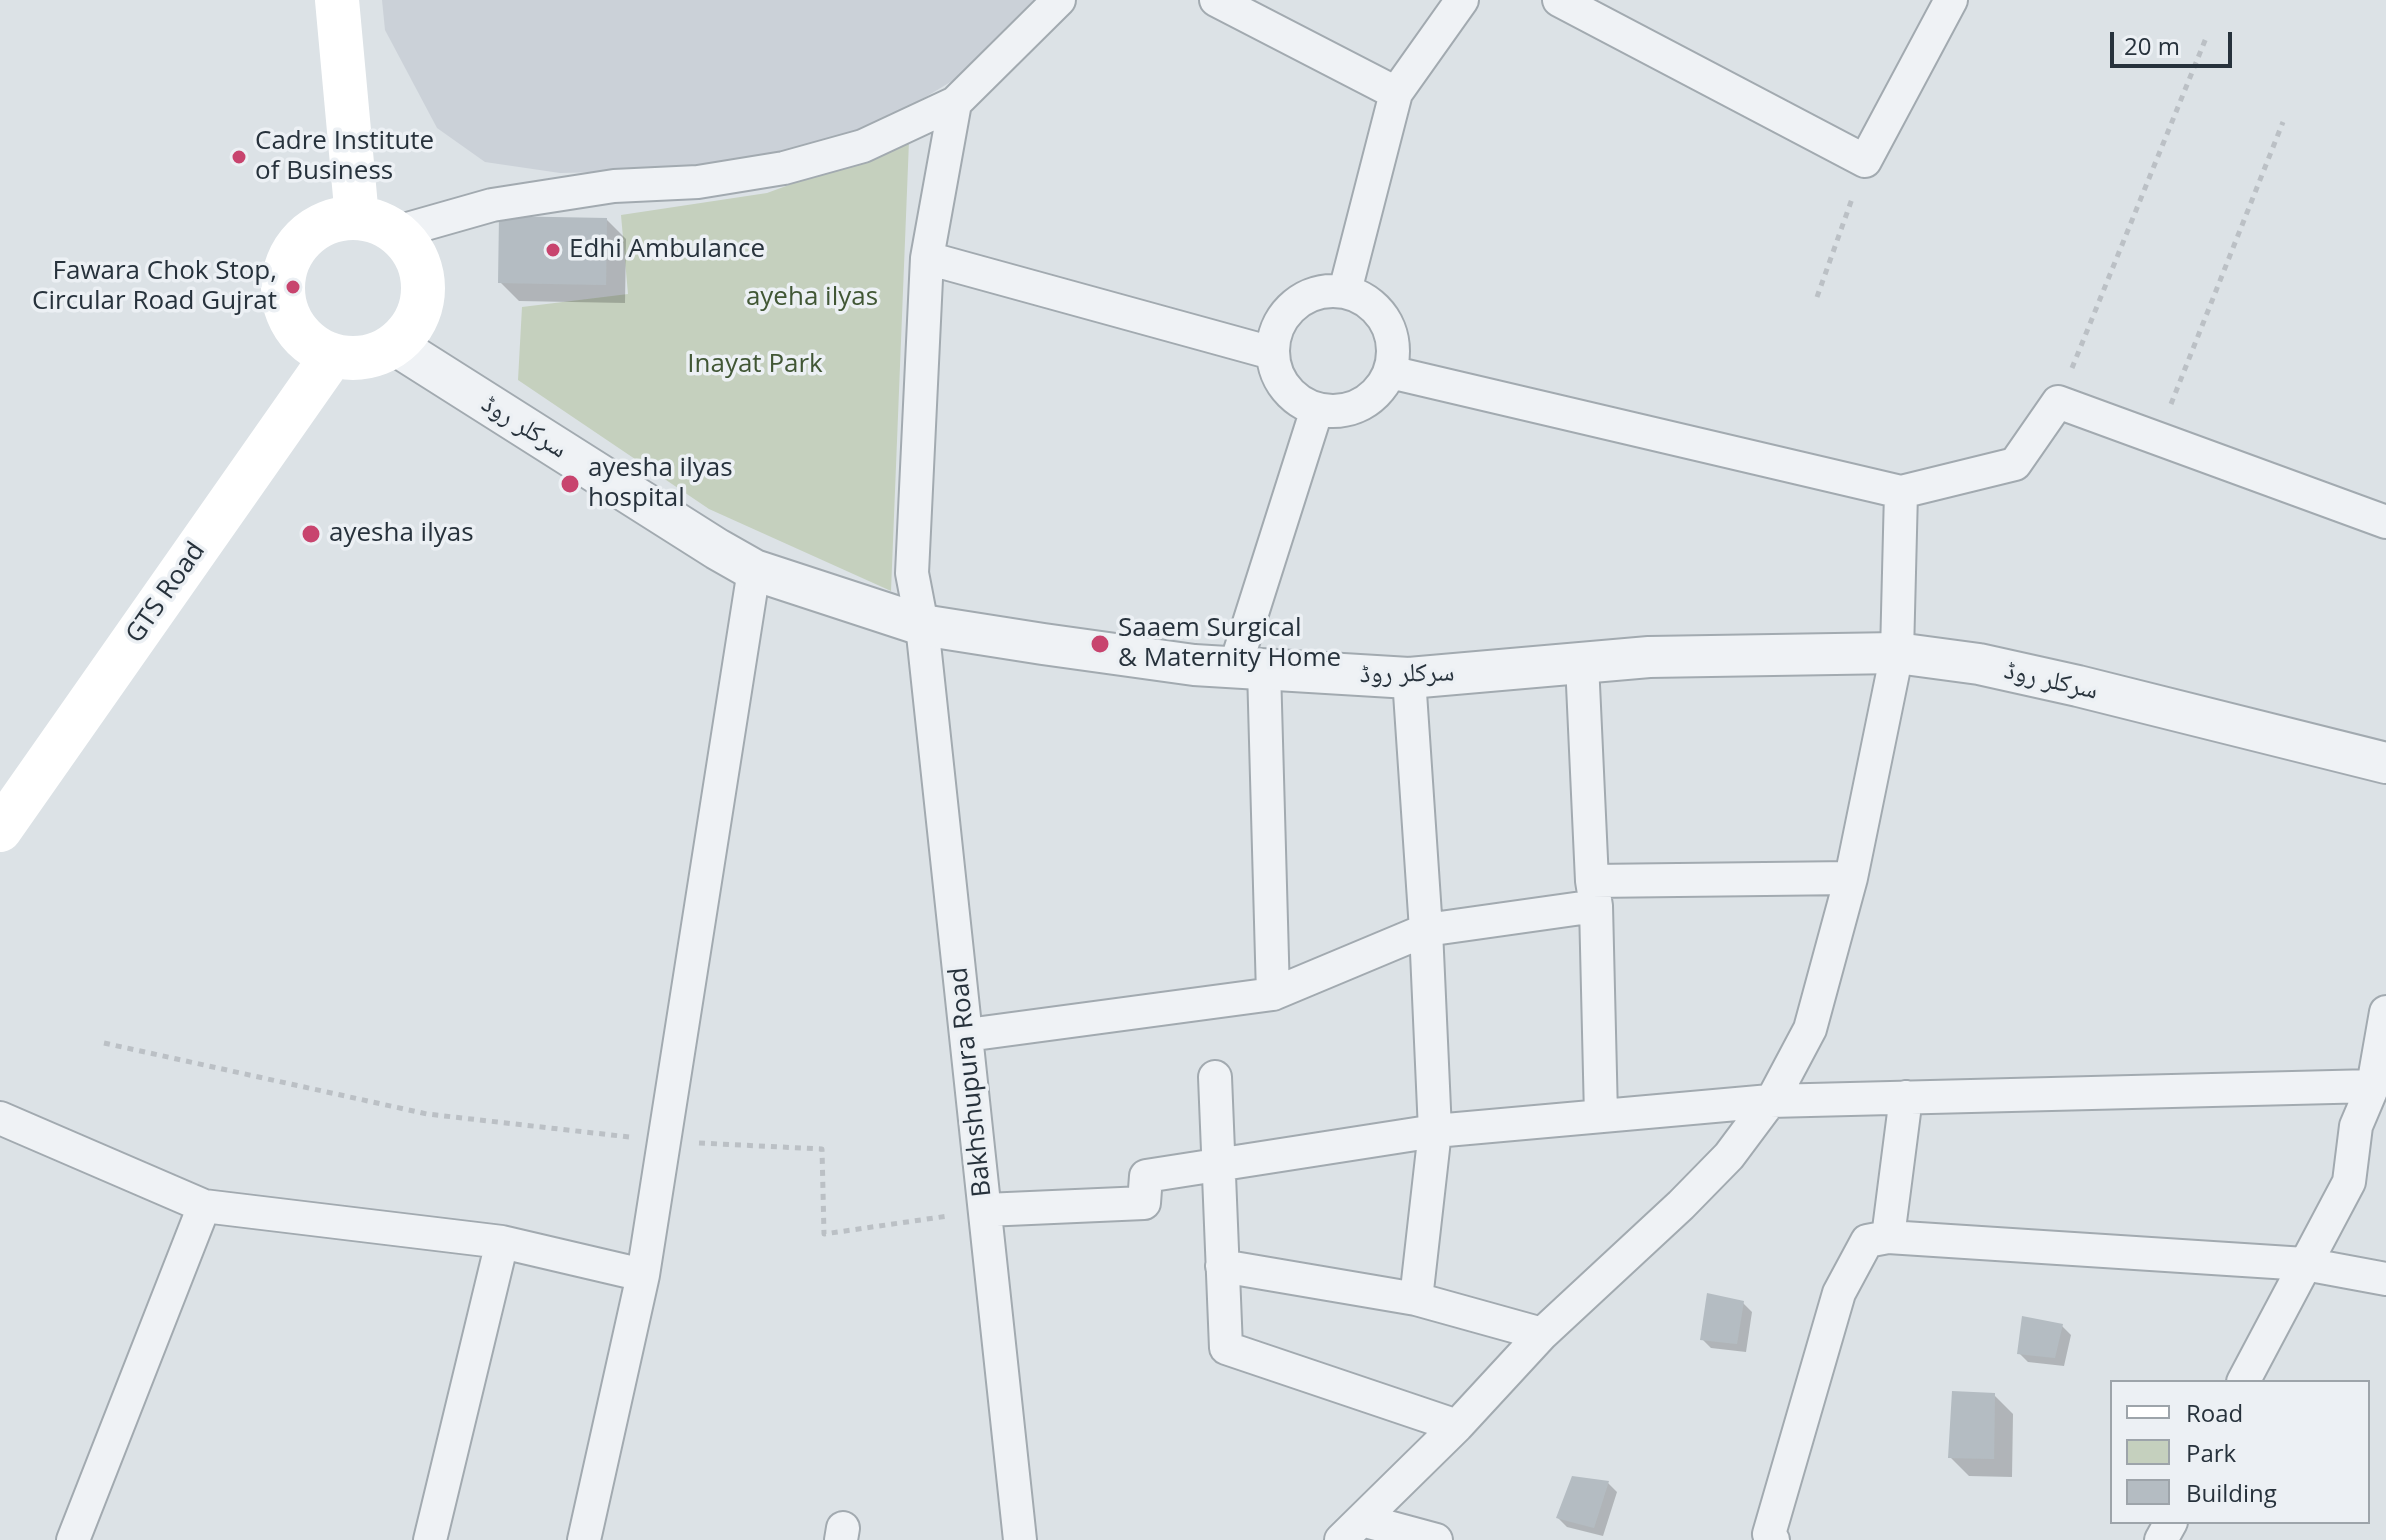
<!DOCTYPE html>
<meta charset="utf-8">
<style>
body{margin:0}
#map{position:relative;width:2386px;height:1540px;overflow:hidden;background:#dce2e6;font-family:"Open Sans",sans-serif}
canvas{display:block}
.legend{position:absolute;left:2110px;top:1380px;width:260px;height:144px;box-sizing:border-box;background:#ecf0f4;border:2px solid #9da4aa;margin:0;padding:10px 14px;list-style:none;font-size:24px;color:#27323c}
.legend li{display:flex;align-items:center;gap:16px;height:40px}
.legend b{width:40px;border:2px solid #9da4aa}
.scale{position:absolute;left:2110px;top:32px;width:122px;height:36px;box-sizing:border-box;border:4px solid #27323c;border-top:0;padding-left:10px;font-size:24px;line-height:28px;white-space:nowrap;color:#27323c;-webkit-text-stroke:6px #ecf0f4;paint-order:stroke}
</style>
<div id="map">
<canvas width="2386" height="1540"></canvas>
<ul class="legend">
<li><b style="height:10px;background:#fff"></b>Road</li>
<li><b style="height:22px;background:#c5d0be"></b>Park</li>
<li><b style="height:22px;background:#b4bcc2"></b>Building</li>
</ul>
<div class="scale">20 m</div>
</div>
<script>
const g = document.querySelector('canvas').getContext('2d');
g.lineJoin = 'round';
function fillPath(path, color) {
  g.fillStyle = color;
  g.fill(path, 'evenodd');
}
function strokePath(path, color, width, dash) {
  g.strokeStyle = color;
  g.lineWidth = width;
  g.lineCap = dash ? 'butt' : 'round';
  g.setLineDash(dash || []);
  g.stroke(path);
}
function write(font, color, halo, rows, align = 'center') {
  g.font = font + ' "Open Sans","Noto Naskh Arabic",sans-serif';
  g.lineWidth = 7;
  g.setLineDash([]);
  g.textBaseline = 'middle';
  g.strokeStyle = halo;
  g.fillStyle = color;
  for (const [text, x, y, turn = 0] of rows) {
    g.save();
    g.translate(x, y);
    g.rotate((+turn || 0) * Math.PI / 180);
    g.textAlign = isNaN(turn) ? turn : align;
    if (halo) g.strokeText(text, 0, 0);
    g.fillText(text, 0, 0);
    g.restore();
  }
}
fillPath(new Path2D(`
 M382,0H1034L962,75L891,118L798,155L689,170L560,173L485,162L437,128L385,30Z`), '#cbd1d8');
fillPath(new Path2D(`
 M909,141L891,591L709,509L518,380L522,307L628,294L621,215L767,193Z`), '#c5d0be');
fillPath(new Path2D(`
 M607,220L626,239L625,303L519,301L500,282Z
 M1743,1303L1752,1312L1746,1352L1711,1348L1702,1339Z
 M2062,1326L2071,1335L2064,1366L2028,1362L2019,1353Z
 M1994,1395L2013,1414L2012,1477L1969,1476L1950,1457Z
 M1608,1483L1617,1492L1603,1536L1567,1527L1558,1518Z`), '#0003');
fillPath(new Path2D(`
 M499,216L607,218L606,285L498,283Z
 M1707,1293L1744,1301L1737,1344L1700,1340Z
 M2022,1316L2063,1324L2055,1358L2017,1354Z
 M1952,1391L1995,1393L1994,1459L1948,1458Z
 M1572,1476L1609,1481L1594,1528L1556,1518Z`), '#b4bcc2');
const minor = new Path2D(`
 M1059,0L955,103L927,258L1272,353
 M1216,0L1396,93
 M1559,0L1865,161L1951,0
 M397,232L492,205L614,186L698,182L784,168L863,146L955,103
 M927,258L912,573L922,625L1020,1540
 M1273 351a60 60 0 1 1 120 0a60 60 0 1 1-120 0Z
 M1345,291L1396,93L1462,0
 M1390,372L1901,492
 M1582,663L1592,881L1596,906L1601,1116
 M1235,667L1317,409
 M1264,669L1273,994L1426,930L1596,906
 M1592,881L1851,878
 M967,1035L1273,994
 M1215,1077L1226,1348L1457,1426
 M1906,1097L1888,1237L2305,1264L2386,1279
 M0,1118L204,1206L502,1242L643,1275L754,570
 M985,1210L1144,1203L1146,1176L1435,1131L1770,1101L2373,1086
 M1222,1266L1416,1299L1435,1131L1426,930L1409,678
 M1416,1299L1542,1334
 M2243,1382L2349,1182L2356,1126L2373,1086L2386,1012
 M1362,1520L1436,1540
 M73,1540L204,1206
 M430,1540L502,1242
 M584,1540L643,1275
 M841,1540L843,1528
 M1341,1540L1457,1426L1542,1334L1681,1205L1729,1156L1776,1093L1810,1029L1851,878L1897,653L1901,492L2015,464L2058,402L2386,522
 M1773,1540L1769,1534L1839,1293L1867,1241L1888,1237
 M2161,1540L2171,1522`);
const tertiary = new Path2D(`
 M395,345L717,549L754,570L922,625L1043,644L1194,665L1409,678L1649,657L1897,653L1979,664L2078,686L2386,763`);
strokePath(minor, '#a2aab0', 36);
strokePath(tertiary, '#a2aab0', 44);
strokePath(new Path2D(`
 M1817,297L1853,196
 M2072,368L2206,38
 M2171,404L2283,122
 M104,1043L427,1114L629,1137
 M699,1143L822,1149L824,1234L948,1216`), '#bbc0c5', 5, [6, 6]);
strokePath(minor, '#eff2f5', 32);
strokePath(tertiary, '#eff2f5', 40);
strokePath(new Path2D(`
 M337,0L357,218
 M283 288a70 70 0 1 1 140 0a70 70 0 1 1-140 0Z
 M0,830L332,356`), '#fff', 44);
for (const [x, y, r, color] of [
 [239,157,8,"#c8446e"],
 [553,250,8,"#c8446e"],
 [293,287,8,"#c8446e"],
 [570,484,10,"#c8446e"],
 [311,534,10,"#c8446e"],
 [1100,644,10,"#c8446e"]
]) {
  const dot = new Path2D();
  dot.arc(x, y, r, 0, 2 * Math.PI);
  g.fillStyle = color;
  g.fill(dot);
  strokePath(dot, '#ecf0f4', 3);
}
write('26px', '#27323c', '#ecf0f4', [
 ["Cadre Institute",255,142],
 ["of Business",255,172],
 ["Edhi Ambulance",569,250],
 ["Fawara Chok Stop,",277,272,"right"],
 ["Circular Road Gujrat",277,302,"right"],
 ["ayesha ilyas",588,469],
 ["hospital",588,499],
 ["ayesha ilyas",329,534],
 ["Saaem Surgical",1118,629],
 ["& Maternity Home",1118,659]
], 'left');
write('26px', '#415735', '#ecf0f4', [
 ["ayeha ilyas",812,298],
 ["Inayat Park",755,365]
]);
write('26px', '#27323c', '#ecf0f4', [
 ["سرکلر روڈ",524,427,32],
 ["GTS Road",166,593,-55],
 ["سرکلر روڈ",1407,674,-1],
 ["سرکلر روڈ",2051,681,13],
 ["Bakhshupura Road",971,1082,-96]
]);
</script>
